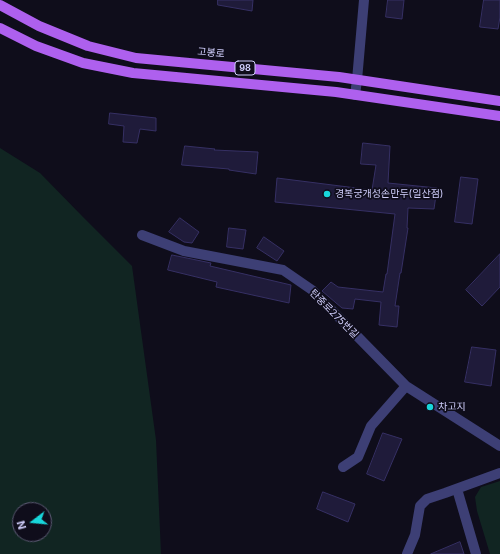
<!DOCTYPE html>
<meta charset="utf-8">
<style>
body{margin:0}
#map{position:relative;width:500px;height:554px;overflow:hidden;background:#0f0d1b;font-family:Inter,sans-serif}
canvas{display:block}
.north{position:absolute;left:12px;top:502px;width:40px;height:40px;box-sizing:border-box;background:#0f0d1b;border:1px solid #5c5a74;border-radius:50%;rotate:254deg;font-size:11px;font-weight:700;line-height:16px;text-align:center;color:#cfcdfa}
.north::after{content:'';display:block;margin:auto;width:14px;height:18px;background:#18d6db;clip-path:polygon(50% 0,100% 100%,50% 72%,0 100%)}
</style>
<div id="map">
<canvas width="500" height="554"></canvas>
<div class="north">N</div>
</div>
<script>
const g = document.querySelector('canvas').getContext('2d');
g.lineJoin = 'round';
function fillPath(path, color) {
  g.fillStyle = color;
  g.fill(path, 'evenodd');
}
function strokePath(path, color, width, dash) {
  g.strokeStyle = color;
  g.lineWidth = width;
  g.lineCap = dash ? 'butt' : 'round';
  g.setLineDash(dash || []);
  g.stroke(path);
}
function write(font, color, halo, rows, align = 'center') {
  g.font = font + ' Inter,"Noto Sans KR",sans-serif';
  g.lineWidth = 3.5;
  g.setLineDash([]);
  g.textBaseline = 'middle';
  g.strokeStyle = halo;
  g.fillStyle = color;
  for (const [text, x, y, turn = 0] of rows) {
    g.save();
    g.translate(x, y);
    g.rotate((+turn || 0) * Math.PI / 180);
    g.textAlign = isNaN(turn) ? turn : align;
    if (halo) g.strokeText(text, 0, 0);
    g.fillText(text, 0, 0);
    g.restore();
  }
}
fillPath(new Path2D(`
 M0,148L40,173L83,217L132,266L156,440L161,554H0ZM20,510H44V534H20Z
 M500,481V554H490L477,511L475,497L481,487Z`), '#112522');
const building = new Path2D(`
 M218,0H253L252,11L218,5Z
 M388,0H404L402,19L386,17Z
 M484,0H500V17L498,29L480,27Z
 M110,113L156,118V131L140,129L137,143L123,142L124,126L109,124Z
 M363,143L390,146L388,183L437,188L434,209L408,208L407,228H408L401,273H400L395,306H399L397,327L379,325L381,302L355,299L353,309L342,308L322,291L331,282L338,287L383,292L386,274H387L395,214L275,202L277,178L372,190L376,165L361,164Z
 M185,146L215,149L214,150L258,152L256,174L229,170V169L182,165Z
 M461,177L478,179L472,224L455,222Z
 M180,218L199,232L192,243L184,242L169,232Z
 M229,228L246,230L243,249L227,247Z
 M264,237L284,251L277,261L257,248Z
 M500,254V287L482,306L466,290Z
 M172,255L211,263L210,266L291,285L289,303L216,287L217,282L168,270Z
 M472,347L496,350L491,386L465,382Z
 M383,433L402,439L384,481L367,474Z
 M323,492L355,504L348,522L317,509Z
 M460,542L464,554H431Z`);
fillPath(building, '#1f1b3a');
strokePath(building, '#363064', 1);
strokePath(new Path2D(`
 M142,235L184,251L283,270L312,290L406,386L500,446
 M343,467L358,457L371,426L406,386
 M457,489L476,554
 M407,554L415,535L420,506L427,499L445,493L500,473`), '#3d3f75', 10);
strokePath(new Path2D(`
 M355,95L357,80L364,0`), '#3d3f75', 10);
strokePath(new Path2D(`
 M0,5L39,26L88,46L136,58L339,77L500,101
 M0,28L36,46L83,63L133,73L336,92L500,116`), '#ae60ee', 10);
for (const [x, y, r, color] of [
 [327,194,4,"#18d6db"],
 [430,407,4,"#18d6db"]
]) {
  const dot = new Path2D();
  dot.arc(x, y, r, 0, 2 * Math.PI);
  g.fillStyle = color;
  g.fill(dot);
  strokePath(dot, '#0f0d1b', 1.5);
}
for (const [x, y, w] of [
 [245,68,20]
]) {
  const box = new Path2D();
  box.roundRect(x - w / 2, y - 7, w, 14, 3);
  g.fillStyle = '#0f0d1b';
  g.fill(box);
  strokePath(box, '#cfcdfa', 1);
}
write('bold 9px', '#cfcdfa', null, [
 ["98",245,68]
]);
write('10px', '#cfcdfa', '#0f0d1b', [
 ["고봉로",211,53,5],
 ["탄중로275번길",334,314,45]
]);
write('10px', '#cfcdfa', '#0f0d1b', [
 ["경복궁개성손만두(일산점)",335,194],
 ["차고지",438,407]
], 'left');
</script>
